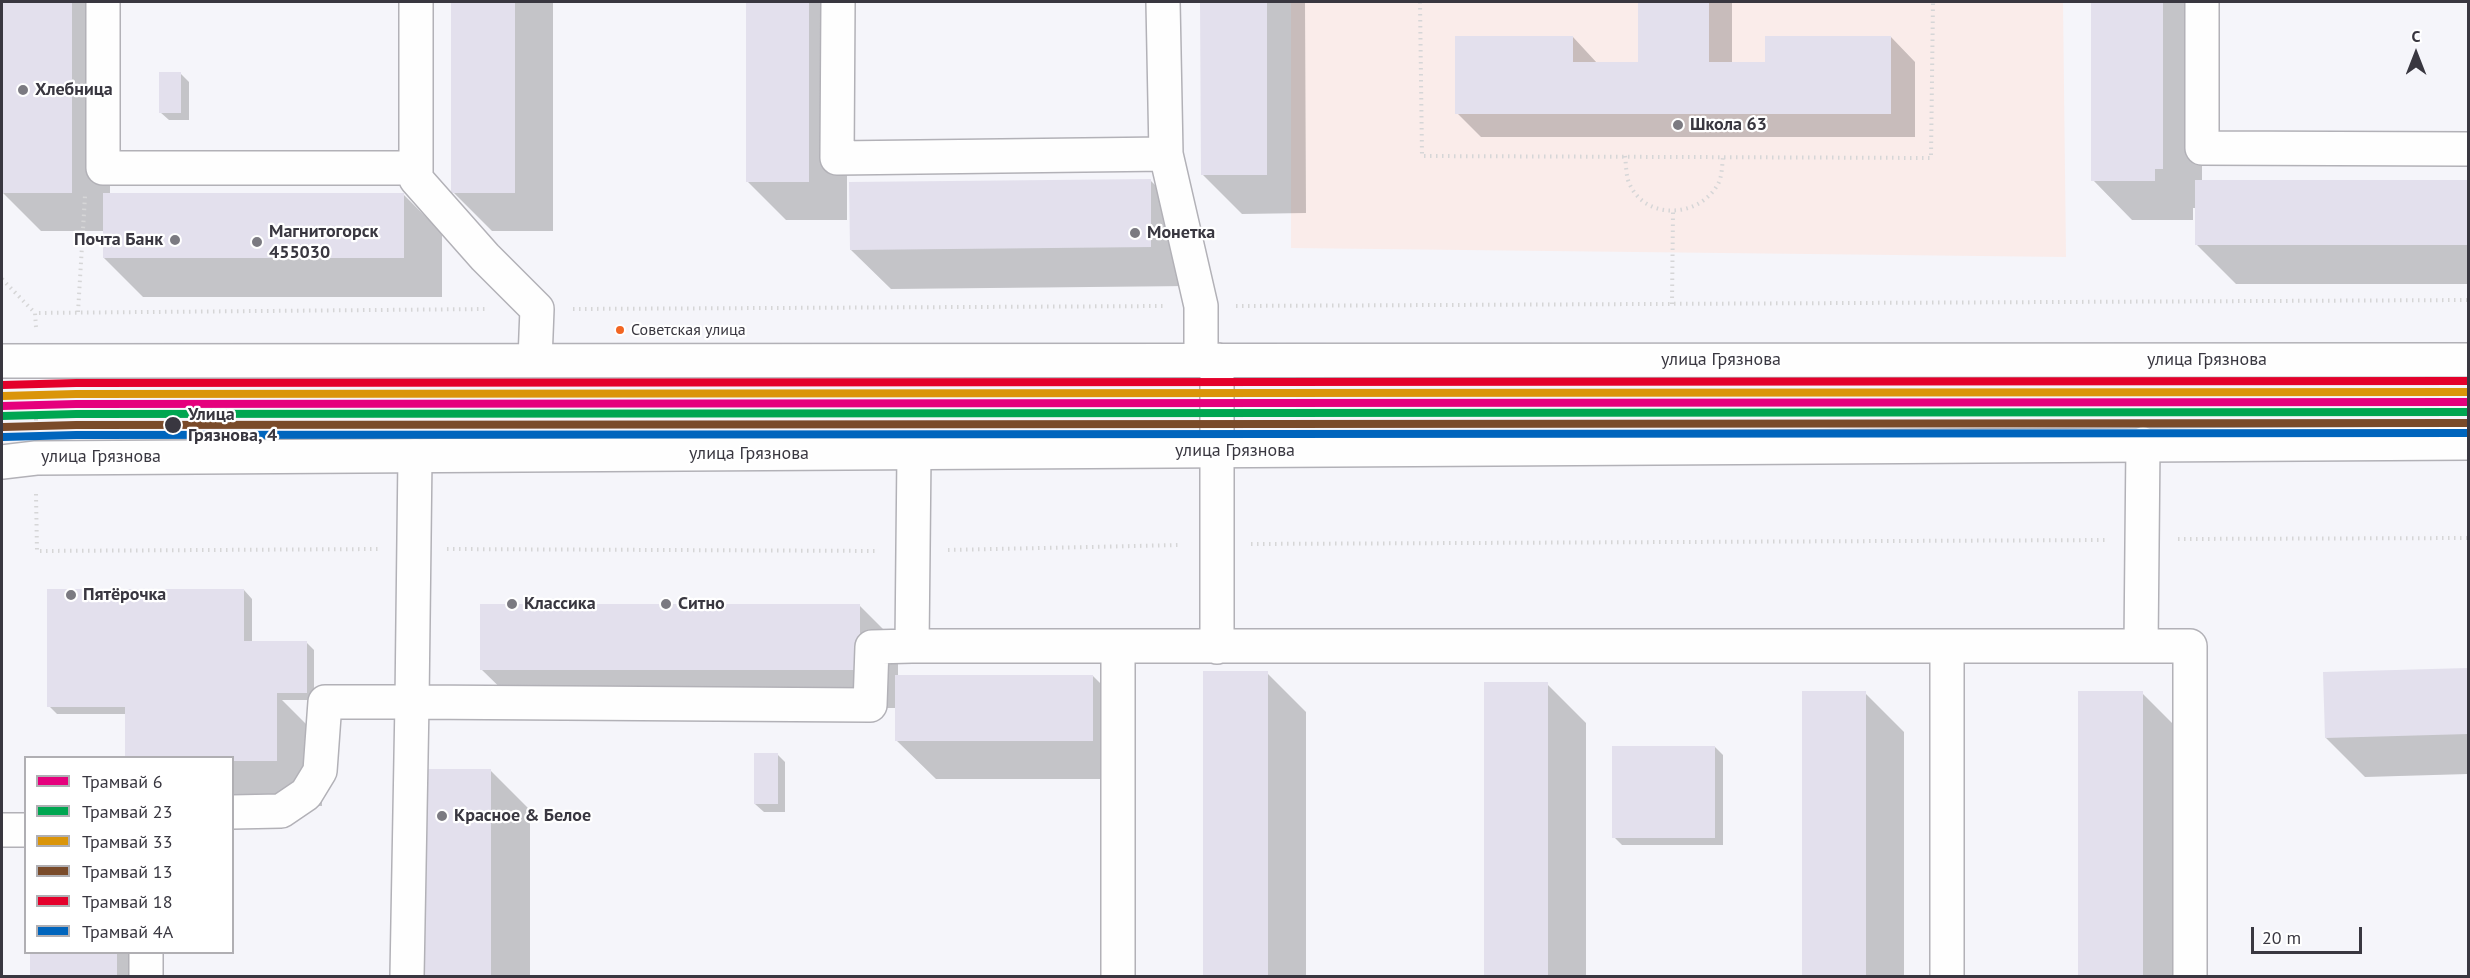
<!DOCTYPE html>
<meta charset="utf-8">
<style>
body{margin:0}
#map{position:relative;width:2470px;height:978px;overflow:hidden;background:#f5f5fa;font-family:"PT Sans",sans-serif}
canvas{display:block}
.frame{position:absolute;inset:0;border:3px solid #393740;pointer-events:none}
.legend{position:absolute;left:24px;top:756px;width:210px;height:198px;box-sizing:border-box;background:#fff;border:2px solid #b0afb3;margin:0;padding:8px 10px;list-style:none;font-size:18px;color:#393740}
.legend li{display:flex;align-items:center;gap:12px;height:30px}
.legend b{width:30px;border:2px solid #b0afb3}
.north{position:absolute;left:2386px;top:24px;width:60px;height:60px;-webkit-text-stroke:4px #fff;paint-order:stroke;rotate:0deg;font-size:16px;font-weight:700;line-height:24px;text-align:center;color:#393740}
.north::after{content:'';display:block;margin:auto;width:21px;height:27px;background:#393740;clip-path:polygon(50% 0,100% 100%,50% 72%,0 100%)}
.scale{position:absolute;left:2251px;top:927px;width:111px;height:27px;box-sizing:border-box;border:3px solid #393740;border-top:0;padding-left:8px;font-size:18px;line-height:21px;white-space:nowrap;color:#393740;-webkit-text-stroke:4px #fff;paint-order:stroke}
</style>
<div id="map">
<canvas width="2470" height="978"></canvas>
<div class="frame"></div>
<ul class="legend">
<li><b style="height:8px;background:#e5007d"></b>Трамвай 6</li>
<li><b style="height:8px;background:#00a651"></b>Трамвай 23</li>
<li><b style="height:8px;background:#da950a"></b>Трамвай 33</li>
<li><b style="height:8px;background:#7a4b2a"></b>Трамвай 13</li>
<li><b style="height:8px;background:#e4002b"></b>Трамвай 18</li>
<li><b style="height:8px;background:#0065bd"></b>Трамвай 4А</li>
</ul>
<div class="north">С</div>
<div class="scale">20 m</div>
</div>
<script>
const g = document.querySelector('canvas').getContext('2d');
g.lineJoin = 'round';
function fillPath(path, color) {
  g.fillStyle = color;
  g.fill(path, 'evenodd');
}
function strokePath(path, color, width, dash) {
  g.strokeStyle = color;
  g.lineWidth = width;
  g.lineCap = dash ? 'butt' : 'round';
  g.setLineDash(dash || []);
  g.stroke(path);
}
function write(font, color, halo, rows, align = 'center') {
  g.font = font + ' "PT Sans",sans-serif';
  g.lineWidth = 4.5;
  g.setLineDash([]);
  g.textBaseline = 'middle';
  g.strokeStyle = halo;
  g.fillStyle = color;
  for (const [text, x, y, turn = 0] of rows) {
    g.save();
    g.translate(x, y);
    g.rotate((+turn || 0) * Math.PI / 180);
    g.textAlign = isNaN(turn) ? turn : align;
    if (halo) g.strokeText(text, 0, 0);
    g.fillText(text, 0, 0);
    g.restore();
  }
}
fillPath(new Path2D(`
 M1291,2H2063L2066,257L1291,248Z`), '#faecea');
fillPath(new Path2D(`
 M2,2H110V194H403L442,233V297H143L104,258V231H41L2,192Z
 M453,2H553V231H492L453,192Z
 M747,2H847V220H786L747,181Z
 M1202,2H1305L1306,213L1242,214L1203,175Z
 M1640,2H1732V63H1766L1891,37L1915,62V137H1481L1457,113L1573,37L1597,63H1640Z
 M2093,2H2202V181H2468V284H2236L2197,245V208H2193V220H2132L2093,180Z
 M181,74L189,82V120H169L160,112Z
 M1150,180L1189,219L1190,286L891,289L851,250Z
 M244,590L252,599V642H306L314,650V700H282L322,740V806H232V758L127,714H57L49,706Z
 M859,605L898,644V676H1093L1132,715V779H936L896,740V708H521L481,669Z
 M2468,670V774L2365,777L2326,738L2324,674Z
 M1205,673H1267L1306,712V976H1205Z
 M1486,684H1547L1586,723V976H1486Z
 M1804,693H1865L1904,732V976H1804Z
 M2080,693H2142L2181,732V976H2080Z
 M1715,747L1723,755V845H1622L1614,837Z
 M777,754L785,762V812H764L755,804Z
 M491,771L530,810V976H422Z
 M31,952H162V976H31Z`), '#0003');
fillPath(new Path2D(`
 M2,2H72V193H2Z
 M451,2H515V193H451Z
 M746,2H809V182H746Z
 M1200,2H1267V175H1201Z
 M1638,2H1709V62H1765V36H1891V114H1455V36H1573V62H1638Z
 M2091,2H2163V169H2155V181H2091Z
 M159,72H181V113H159Z
 M1151,179V247L850,250L849,182Z
 M2195,180H2468V245H2195Z
 M103,193H404V258H103Z
 M47,589H244V641H307V693H277V761H232V758H125V707H47Z
 M480,604H860V670H480Z
 M2468,668V734L2325,738L2323,672Z
 M1203,671H1268V976H1203Z
 M895,675H1093V741H895Z
 M1484,682H1548V976H1484Z
 M1802,691H1866V976H1802Z
 M2078,691H2143V976H2078Z
 M1612,746H1715V838H1612Z
 M754,753H778V804H754Z
 M421,769H491V976H421Z
 M30,952H117V976H30Z`), '#e3e0ed');
const minor = new Path2D(`
 M103,2V168H416
 M416,2V179L485,257L537,309L535,360
 M838,2L837,158L1166,154
 M1163,2L1166,154L1201,306V360
 M2202,2V148L2468,149
 M1217,360V647
 M2143,444L2141,646H2190V976
 M914,453L912,646H2141
 M1947,646V976
 M1118,647V976
 M232,812L281,811L306,794L320,771L325,702H412L415,456
 M2,830H26
 M146,952V976
 M407,976L412,702L870,705L872,647L912,646`);
const major = new Path2D(`
 M2,361L2468,360
 M2,462L36,458L2468,443`);
strokePath(minor, '#b2b1b7', 36);
strokePath(major, '#b2b1b7', 36);
strokePath(new Path2D(`
 M1420,2L1422,156L1931,158L1933,2
 M1625,156C1626,164 1626,173 1628,180C1642,221 1699,219 1718,184C1722,177 1722,166 1723,157
 M2,279L35,313
 M1672,304L1673,212
 M1236,306L2468,300
 M573,309L1166,306
 M78,312L85,196
 M36,327L35,313L488,309
 M36,395V423
 M36,494L37,551L380,549
 M2178,539L2468,538
 M1251,544L2108,540
 M447,549L878,551
 M948,550L1181,545`), '#d6d6d7', 4, [1.5, 4.5]);
strokePath(minor, '#fefefe', 33);
strokePath(major, '#fefefe', 33);
strokePath(new Path2D(`
 M2,406L76,404L2468,402`), '#e5007d', 8);
strokePath(new Path2D(`
 M2,416L76,414L2468,412`), '#00a651', 8);
strokePath(new Path2D(`
 M2,396L76,394L2468,392`), '#da950a', 8);
strokePath(new Path2D(`
 M3,427L76,425L2468,423`), '#7a4b2a', 8);
strokePath(new Path2D(`
 M2,385L76,383L2468,381`), '#e4002b', 8);
strokePath(new Path2D(`
 M3,437L76,435L2468,433`), '#0065bd', 8);
for (const [x, y, r, color] of [
 [23,90,6,"#7b7a81"],
 [1678,125,6,"#7b7a81"],
 [1135,233,6,"#7b7a81"],
 [175,240,6,"#7b7a81"],
 [257,242,6,"#7b7a81"],
 [620,330,5,"#f26522"],
 [173,425,9,"#393740"],
 [71,595,6,"#7b7a81"],
 [512,604,6,"#7b7a81"],
 [666,604,6,"#7b7a81"],
 [442,816,6,"#7b7a81"]
]) {
  const dot = new Path2D();
  dot.arc(x, y, r, 0, 2 * Math.PI);
  g.fillStyle = color;
  g.fill(dot);
  strokePath(dot, '#fff', 2);
}
write('16px', '#393740', '#fff', [
 ["Советская улица",631,330]
], 'left');
write('bold 18px', '#393740', '#fff', [
 ["Хлебница",35,90],
 ["Школа 63",1690,125],
 ["Магнитогорск",269,232],
 ["455030",269,253],
 ["Монетка",1147,233],
 ["Почта Банк",163,240,"right"],
 ["Пятёрочка",83,595],
 ["Классика",524,604],
 ["Ситно",678,604],
 ["Красное & Белое",454,816]
], 'left');
write('18px', '#393740', '#fff', [
 ["улица Грязнова",1721,360],
 ["улица Грязнова",2207,360],
 ["улица Грязнова",1235,451],
 ["улица Грязнова",749,454],
 ["улица Грязнова",101,457]
]);
write('bold 18px', '#393740', '#fff', [
 ["Улица",188,415],
 ["Грязнова, 4",188,436]
], 'left');
</script>
